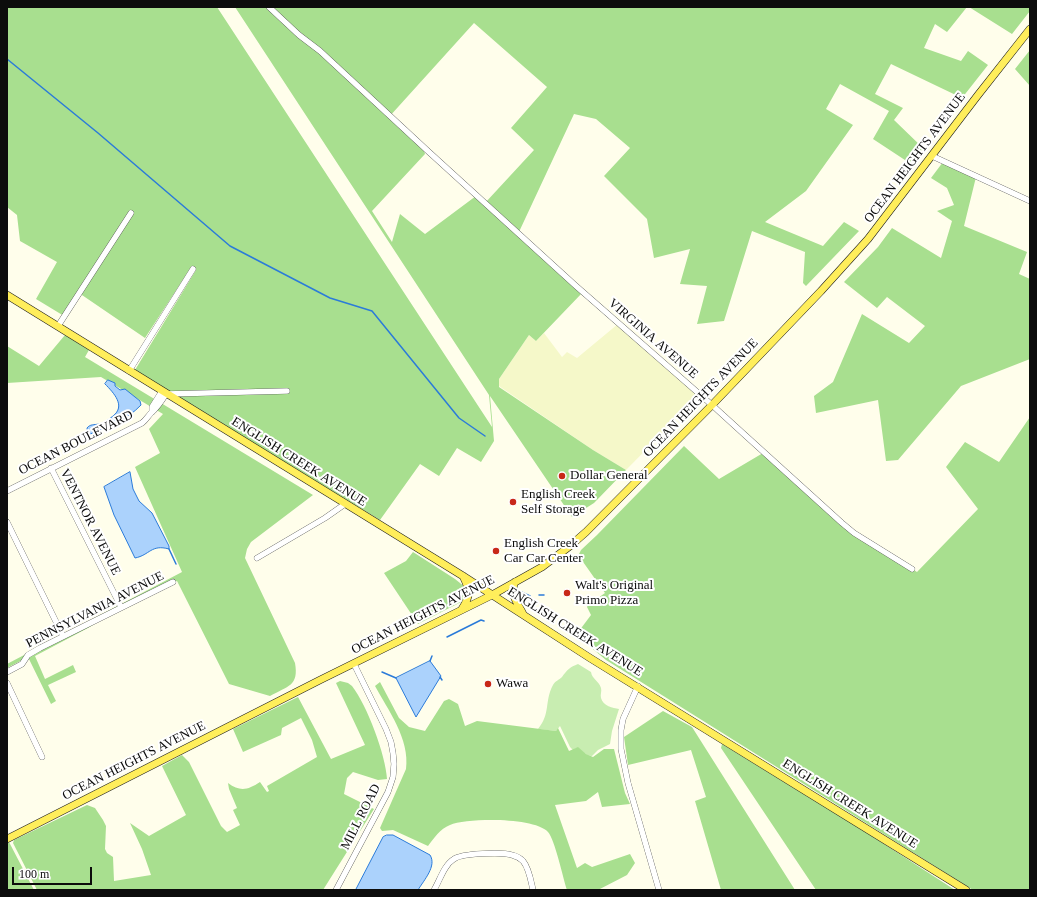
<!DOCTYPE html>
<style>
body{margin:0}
#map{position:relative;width:1037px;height:897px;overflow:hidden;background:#fffeeb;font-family:Georgia,serif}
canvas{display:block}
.frame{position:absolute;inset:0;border:8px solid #0c0c0c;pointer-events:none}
.scale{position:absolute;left:12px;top:867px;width:80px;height:18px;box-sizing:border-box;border:2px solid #0c0c0c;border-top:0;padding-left:5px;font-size:12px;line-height:14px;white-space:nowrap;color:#0c0c0c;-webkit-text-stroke:3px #fff;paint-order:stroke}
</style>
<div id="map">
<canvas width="1037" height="897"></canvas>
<div class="frame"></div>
<div class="scale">100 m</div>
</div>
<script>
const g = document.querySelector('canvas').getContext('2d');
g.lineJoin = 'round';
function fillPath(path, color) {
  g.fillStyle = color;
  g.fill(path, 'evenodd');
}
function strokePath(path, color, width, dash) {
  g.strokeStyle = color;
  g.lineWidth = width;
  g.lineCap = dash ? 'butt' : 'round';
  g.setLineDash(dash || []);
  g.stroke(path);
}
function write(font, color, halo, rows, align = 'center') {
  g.font = font + ' Georgia,serif';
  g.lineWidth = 4;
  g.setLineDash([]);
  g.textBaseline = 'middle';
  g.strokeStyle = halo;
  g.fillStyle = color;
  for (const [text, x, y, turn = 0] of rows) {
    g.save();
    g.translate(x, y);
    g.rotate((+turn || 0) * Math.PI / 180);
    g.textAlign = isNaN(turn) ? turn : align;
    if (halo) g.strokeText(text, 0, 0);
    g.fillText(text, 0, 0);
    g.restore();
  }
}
fillPath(new Path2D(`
 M618,324L700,395L626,470L593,450L499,386V379L529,335L536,341L544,333L562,357L567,352L577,358Z`), '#f5f8c9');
fillPath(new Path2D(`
 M578,664L591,672C592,679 599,681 601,688C602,691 600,695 601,698C603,706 613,708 619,709L612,731L610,744L598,750L592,756C586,756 582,750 576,748L573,750L570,747L560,726L556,731L538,729C551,713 544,702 553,685C555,681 559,680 562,677C567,670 570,667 578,664Z`), '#c8edb1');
fillPath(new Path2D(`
 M7,7H217L492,427L489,395L235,7H967L947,32L935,24L924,48L961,61L968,51L988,65L962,98L891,64L875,94L903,108L894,120L923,148L911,164L873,139L889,111L840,84L826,109L853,125L806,191L765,222L823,246L844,222L859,231L806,286L803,283L805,252L752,231L724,321L697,324L707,286L680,284L690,249L654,258L647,219L604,176L630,148L596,119L574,114L518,234L583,292L536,341L529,335L499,379V387L593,450L626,470L594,503L572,517L490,396L494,441L481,462L457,448L439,476L420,464L380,520L135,370L196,270L192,266L145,338L79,293L64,316L36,299L57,262L20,241L17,215L7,207ZM474,23L547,87L511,128L534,150L485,203L476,196L425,234L400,214L392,242L372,211L425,154L423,147L389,117Z
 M969,7H1030V11L1012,34Z
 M1030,50V86L1015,69Z
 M943,162L976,177L964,226L1027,252L1019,274L1030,279V359L961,386L898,460L886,461L878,400L816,413L814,396L833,382L862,314L909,343L925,326L887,297L877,308L844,282L878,247L892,228L941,258L952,221L937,211L954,205L947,188L931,178Z
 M65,335L89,350L85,357L313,495L251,542L247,549L245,558L295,663C299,686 288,686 270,696L229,684L177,581L121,607L88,628L35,656L45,679L73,665L76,672L48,685L56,701L51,704L28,657L7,668V664L182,572L135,467L160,453L149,429L163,414L101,377L7,383V346L39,366Z
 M1030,417V890H973L606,660L576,635L591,615L587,607L588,605L605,593L581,559L579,554L581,550L597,535L684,446L719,479L763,453L854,531L917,572L978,509L946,467L965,442L999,462Z
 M413,552L455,579L465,587V596L463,601L418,624L384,573L406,561Z
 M340,681L348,683L352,686C367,705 386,756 387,779L378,780L353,772L347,778L344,794L374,809L323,890H37L13,843L14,840L87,805L95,808L103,820L106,826L105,849L107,853L113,857L114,881L151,875L142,849L130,823L149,836L186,815L162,766L182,755L189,762L221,826L227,832L240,825L233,810L237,808L229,789L228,783C240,792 248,790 260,782L267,792L269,791L267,786L317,757L312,740L301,718L282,728L281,735L243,752L233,729L298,697L331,759L365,745L336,683Z
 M380,682L399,718L409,727L425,731L444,701L449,699L458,704L465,726L477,721L556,731L558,728L569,751L578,747L586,754L593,757L604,749H614L625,793L630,804L602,807L598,792L586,801L555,805L577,868L585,863L592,867L630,854L635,863L627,875L598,890H567C563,878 555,840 548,832C534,817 467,818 450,825C440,829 434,838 428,846L393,830L382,831L380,828L406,769C410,739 388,710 375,686Z
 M663,711L692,727L795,890H721L695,801L706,797L691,750L628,765L624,737Z
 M722,744L867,833L955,890H816L721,748Z
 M9,842L34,890H7V843Z`), '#a8df8f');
const water = new Path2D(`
 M108,380L115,383V386L120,390L125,389L140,401L141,405C127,420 107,427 88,435L87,428C90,424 94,425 99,424C104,423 108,420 113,416C126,406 114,393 105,384Z
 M130,472L133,489L139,501L152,513L169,546V549C151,544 150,555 135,558L114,515L104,487Z
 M430,661L441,676L416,717L396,678Z
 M387,835H393L430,855C437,866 424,880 418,890H357L356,889L383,837Z`);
fillPath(water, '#abd2fc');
strokePath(water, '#2b7bd9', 1);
strokePath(new Path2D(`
 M7,59L98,133L230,246L330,298L372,311L459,418L485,436
 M169,549L176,564
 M515,589L530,596
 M539,595H544
 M447,637L481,620L484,621
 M430,661L432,656
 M382,672L396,678
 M440,677L442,680`), '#2b7bd9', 1.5);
const minor = new Path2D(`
 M269,7L299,35L320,51L430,153L576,286L712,405L746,436L842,523L854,533L912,569
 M932,156L1030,201
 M58,326L131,213
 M129,371L193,269
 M152,412V407L162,391
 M51,468L121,607
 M7,491L142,423C146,420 148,416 151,413C158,407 161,402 166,394L287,391
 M7,522L63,636
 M257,558L325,518L345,504
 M7,672L22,664L28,655L40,648L173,582
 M7,683L42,757
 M638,686L623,719L621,730V749L628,783L659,890
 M336,890L388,792L393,777L394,764L393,753L391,742L386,729L354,664
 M434,890C440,880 444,865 454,859C462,853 503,852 512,855C516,856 520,858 523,861C529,868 531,881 533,890`);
const major = new Path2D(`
 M7,295L463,576L590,658L966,890
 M515,582C509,593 518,604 523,614
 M462,609C471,595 470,590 463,576
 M7,839L320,680L492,595L542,567L570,546L586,532L712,405L821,291L868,239L978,95L1030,29`);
strokePath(minor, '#3f3f3f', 6);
strokePath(major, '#1d1d1d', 8);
strokePath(minor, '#fff', 5.5);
strokePath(major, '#ffee5b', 7);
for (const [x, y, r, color] of [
 [562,476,4,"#c82818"],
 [513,502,4,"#c82818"],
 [496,551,4,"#c82818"],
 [567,593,4,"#c82818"],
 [488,684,4,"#c82818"]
]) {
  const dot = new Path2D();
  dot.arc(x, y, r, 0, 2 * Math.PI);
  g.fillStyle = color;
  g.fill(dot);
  strokePath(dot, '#fff', 1.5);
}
write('13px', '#0c0c0c', '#fff', [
 ["OCEAN HEIGHTS AVENUE",915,158,-53],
 ["VIRGINIA AVENUE",653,339,41],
 ["OCEAN HEIGHTS AVENUE",701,398,-46],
 ["OCEAN BOULEVARD",76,443,-27],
 ["ENGLISH CREEK AVENUE",299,462,32],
 ["VENTNOR AVENUE",90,522,63],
 ["PENNSYLVANIA AVENUE",95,610,-27],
 ["OCEAN HEIGHTS AVENUE",423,615,-27],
 ["ENGLISH CREEK AVENUE",575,632,32],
 ["OCEAN HEIGHTS AVENUE",134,761,-27],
 ["ENGLISH CREEK AVENUE",850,804,32],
 ["MILL ROAD",361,817,-63]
]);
write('13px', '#0c0c0c', '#fff', [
 ["Dollar General",570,476],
 ["English Creek",521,495],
 ["Self Storage",521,510],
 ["English Creek",504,544],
 ["Car Car Center",504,559],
 ["Walt's Original",575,586],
 ["Primo Pizza",575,601],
 ["Wawa",496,684]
], 'left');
</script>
